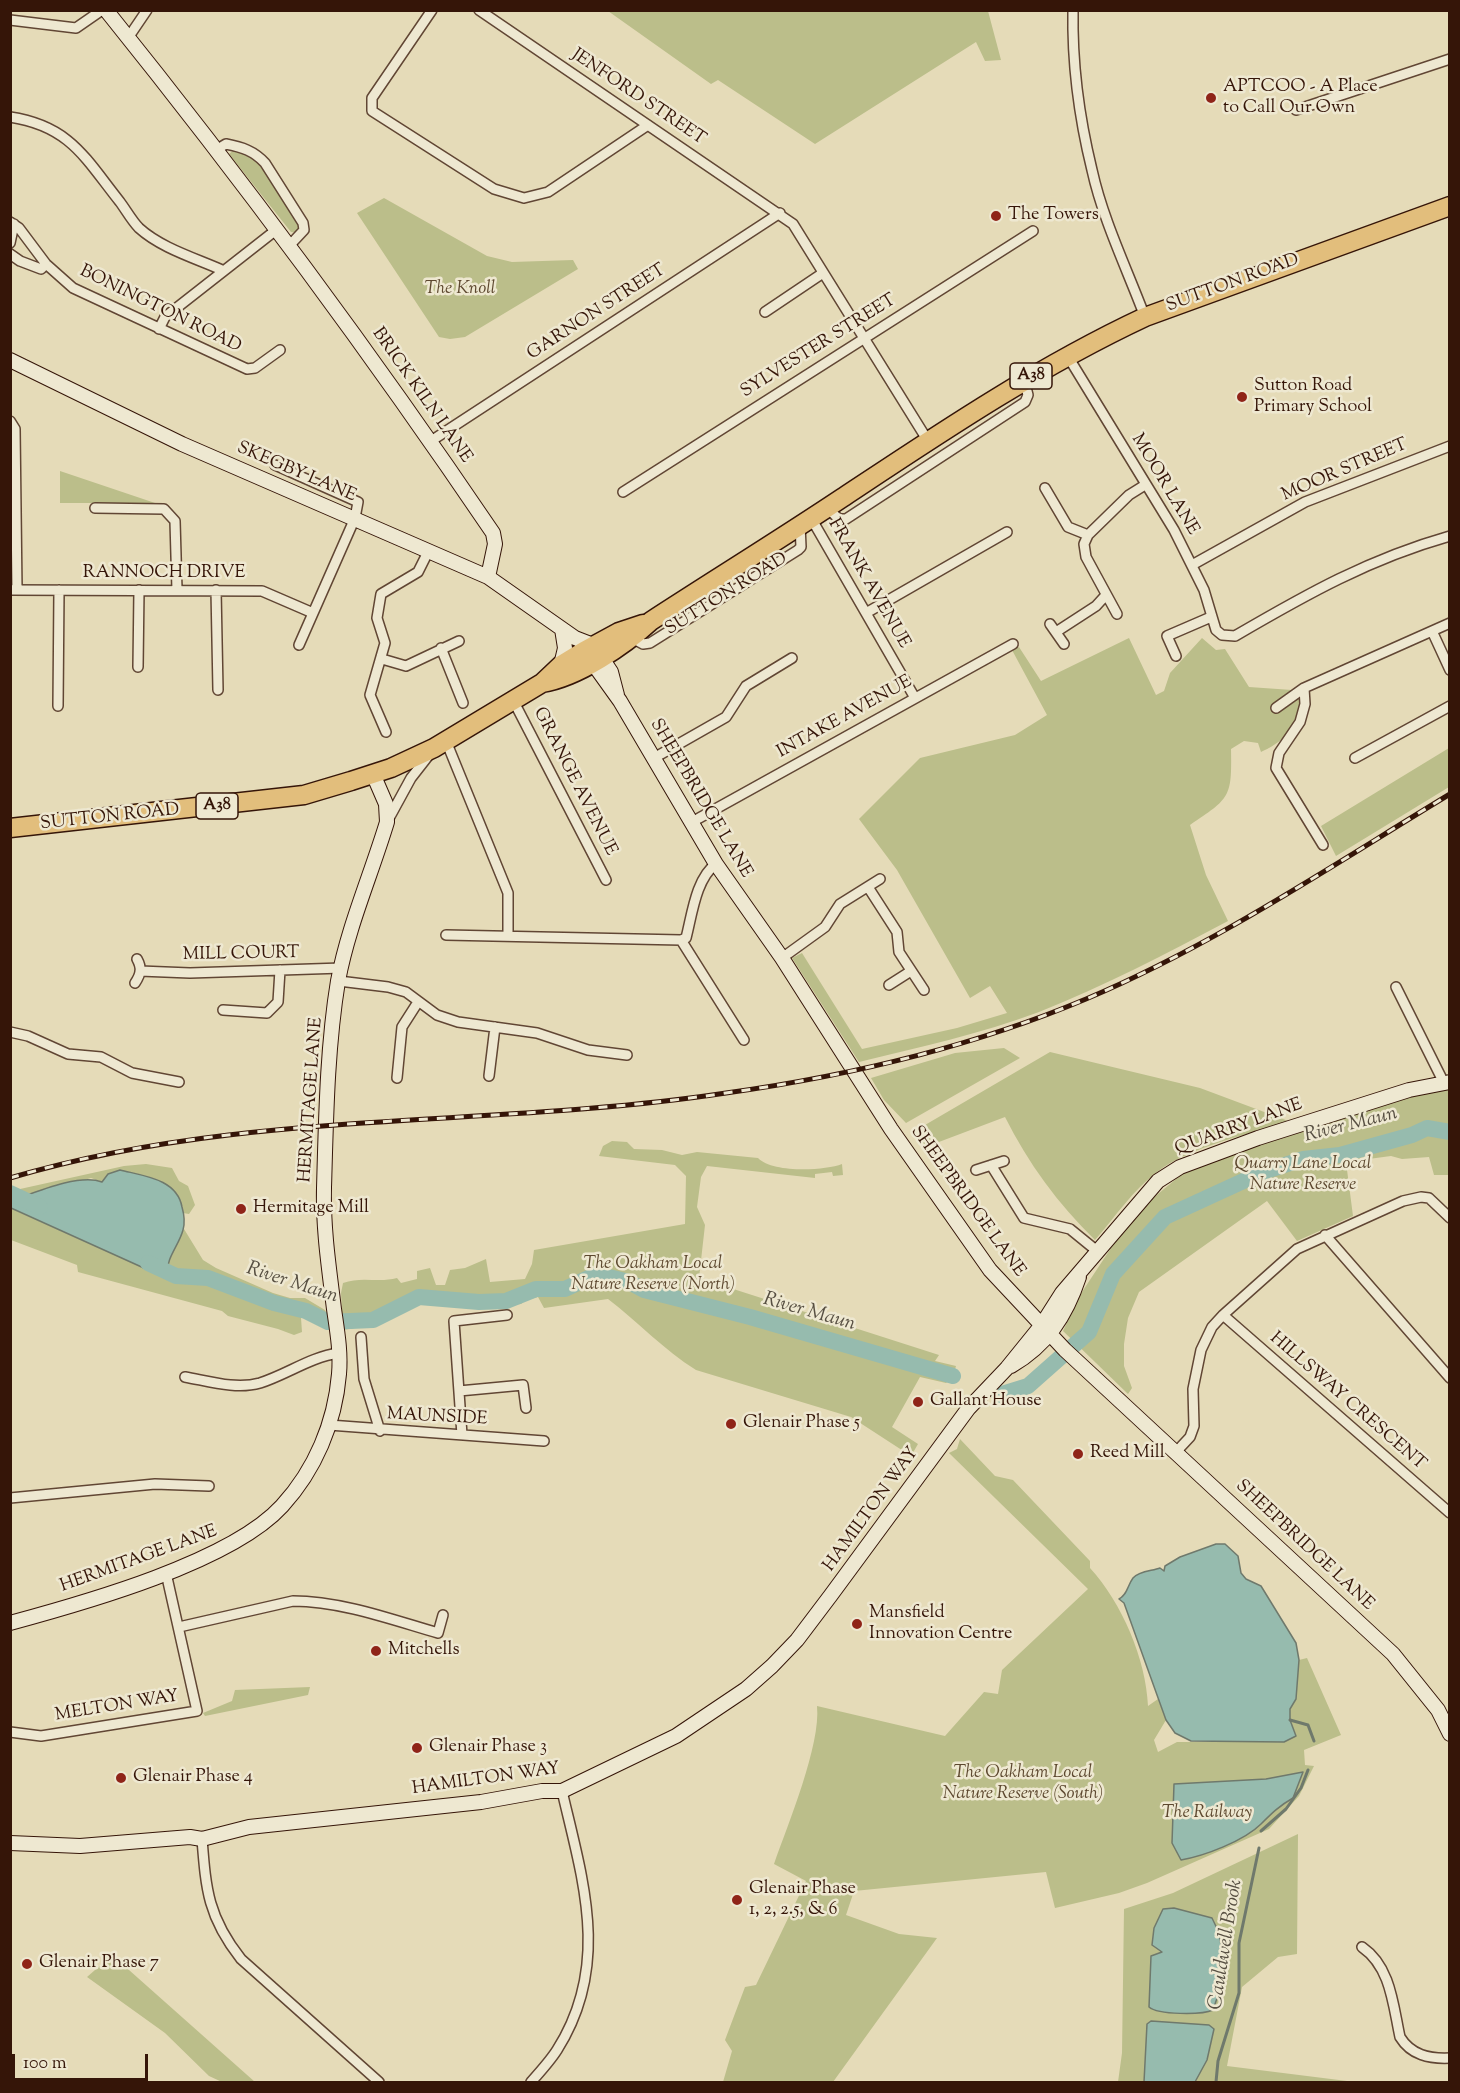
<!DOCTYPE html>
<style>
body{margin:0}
#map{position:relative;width:1460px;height:2093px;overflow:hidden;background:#e5dbb8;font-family:"Sorts Mill Goudy",serif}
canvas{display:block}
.frame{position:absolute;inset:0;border:12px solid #351508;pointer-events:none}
.scale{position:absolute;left:12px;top:2054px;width:136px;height:27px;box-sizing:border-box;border:3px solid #351508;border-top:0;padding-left:8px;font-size:18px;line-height:21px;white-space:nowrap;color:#351508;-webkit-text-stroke:4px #eee8d1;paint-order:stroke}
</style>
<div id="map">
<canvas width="1460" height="2093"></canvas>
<div class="frame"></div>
<div class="scale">100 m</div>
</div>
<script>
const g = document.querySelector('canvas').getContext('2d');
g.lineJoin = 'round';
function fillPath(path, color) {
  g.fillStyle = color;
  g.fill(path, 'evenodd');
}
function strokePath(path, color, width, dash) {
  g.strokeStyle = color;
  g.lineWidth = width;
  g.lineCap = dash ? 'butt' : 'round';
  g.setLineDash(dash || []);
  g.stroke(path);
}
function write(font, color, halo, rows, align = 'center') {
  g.font = font + ' "Sorts Mill Goudy",serif';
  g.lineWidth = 5;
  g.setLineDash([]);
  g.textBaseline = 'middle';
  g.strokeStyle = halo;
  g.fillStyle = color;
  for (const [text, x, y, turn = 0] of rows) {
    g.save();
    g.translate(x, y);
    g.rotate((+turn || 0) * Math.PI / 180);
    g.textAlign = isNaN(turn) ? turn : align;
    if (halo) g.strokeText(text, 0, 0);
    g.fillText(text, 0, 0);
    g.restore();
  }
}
fillPath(new Path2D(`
 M608,11H988L1001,60L985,61L976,42L815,144L718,80L711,84Z
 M235,149C269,162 280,193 299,223V233L291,232L229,154Z
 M384,198L487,256L512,262L573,260L578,269L465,337L450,339L439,337L357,213Z
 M60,471L155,503H60Z
 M1129,638L1156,695L1164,691L1170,673L1202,638L1216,650L1225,649L1249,687L1292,690C1316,714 1283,743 1261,752L1258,743L1244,741L1231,749C1232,798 1230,798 1190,825L1206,875L1228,921C1166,954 1104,986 1039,1012C981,1034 919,1047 859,1062L792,958L802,953L862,1049L957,1028L1007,1013L990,986L970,998L897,870L859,819L920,758L1015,735L1047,715L1012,650L1019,647L1041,681Z
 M1449,748V787L1336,856L1321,826Z
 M1004,1048L1020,1058L906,1123L884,1100L871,1078L955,1053Z
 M1050,1052L1200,1088L1291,1122C1253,1132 1187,1148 1157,1172C1133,1190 1115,1217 1095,1240C1058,1204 1028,1163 1005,1117L923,1148L913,1132Z
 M1449,1086V1175H1434L1429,1157L1402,1159L1391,1156L1346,1162L1353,1216L1297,1241L1267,1201L1139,1292L1128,1318L1124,1344V1366L1132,1388L1128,1394L1063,1331L1080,1295L1113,1245L1153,1198L1181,1175L1254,1144L1362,1108Z
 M612,1141L627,1142L634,1149L662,1150L682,1155L697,1152L758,1158C772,1173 824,1171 842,1164L843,1175L833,1176L832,1172L815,1174V1178L707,1166L701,1177L697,1207L705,1225L699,1278L939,1355L935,1361L956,1366L953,1376L946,1383L920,1377L892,1427L918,1444L911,1456L851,1417L696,1370C664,1350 638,1322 608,1299L544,1308L538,1297L526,1300L521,1304L483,1308L415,1304L386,1319L384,1323L343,1330L341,1293L343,1283C361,1276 379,1283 397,1278L401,1283L417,1279V1271L430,1268L436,1285H445L450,1270L465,1268L486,1259L490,1282L525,1279L532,1264L534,1250L685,1224L686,1176L675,1165L599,1156L603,1146Z
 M146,1164L172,1168L179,1181L188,1186L195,1205L189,1214L183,1213C177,1178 150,1178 120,1170L102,1182L91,1178L11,1201V1191L124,1166Z
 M10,1208L146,1269L167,1273V1265L184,1229L203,1260L216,1268L273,1293L290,1298H305L325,1310L328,1317L316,1320L303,1314L301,1318L302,1332L294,1335L278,1329L228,1316L222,1311L78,1272L77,1265L11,1240Z
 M960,1439L995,1476L1013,1480L1090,1561V1568C1122,1603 1146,1659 1148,1706L1158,1699L1166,1720L1154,1740L1158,1752L1177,1742H1284L1296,1735L1290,1720V1709L1296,1699L1299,1660L1307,1658L1341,1735L1304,1750L1305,1765L1314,1766L1299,1796L1269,1829L1147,1883L1119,1893L1055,1908L1046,1872L854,1891L846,1915L899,1934L937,1938L833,2082H723L732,2051L725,2040L745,1987L756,1985L806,1881L774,1864C788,1824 821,1745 817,1706L945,1736L984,1692L998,1694L1002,1670L1088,1589L949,1453L957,1449Z
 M310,1687L308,1695L205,1716L203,1713L232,1701L235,1690Z
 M1298,1834L1297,1954L1278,1957L1242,1987L1227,2066L1355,2082H1118L1122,2053L1124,1909L1173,1893Z
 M120,1962L255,2082H222L209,2076L165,2033L87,1977L103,1963Z`), '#bbbe8a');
const water = new Path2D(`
 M120,1170C144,1176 177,1179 182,1207C184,1214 185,1223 183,1230C179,1245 167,1257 167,1273L146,1269L11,1208V1201C34,1193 79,1173 102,1182L108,1174Z
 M1216,1544H1225L1238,1556L1241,1573L1246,1579L1261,1586L1296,1643L1299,1660L1296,1699L1290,1709V1720L1296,1736L1284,1742L1191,1741L1175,1733L1166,1720L1124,1603L1119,1599C1128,1594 1127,1586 1133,1578C1139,1571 1152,1571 1160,1568L1164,1571L1165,1566L1180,1557Z
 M1303,1772L1293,1798C1279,1806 1272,1813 1261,1824C1244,1841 1204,1856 1181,1860L1172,1843L1174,1784L1266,1779Z
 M1174,1908L1212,1918C1227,1944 1224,1982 1213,2010C1202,2015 1158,2015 1149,2007L1151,1956L1162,1952L1152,1945L1154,1928L1163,1909Z
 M1151,2021L1209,2025L1214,2029L1207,2060L1195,2082H1144L1147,2024Z`);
fillPath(water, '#96bbae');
strokePath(water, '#6f796c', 1.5);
strokePath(new Path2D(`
 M1290,1720L1308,1725L1314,1741
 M1261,1831L1286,1809L1301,1788L1308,1770
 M1216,2082L1218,2061L1239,1993V1943L1259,1848`), '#6f796c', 3);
strokePath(new Path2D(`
 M10,1193L40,1207
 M148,1263L176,1276L208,1278L274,1303L306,1311L328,1322L373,1320L419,1297L479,1302L506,1301L536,1289H565L597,1274L629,1282L644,1290L750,1317L953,1376
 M999,1395L1028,1386L1089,1332L1113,1274L1165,1217L1263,1172L1303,1159L1340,1155L1412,1135L1427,1128L1450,1132`), '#96bbae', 16);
const street = new Path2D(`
 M432,10L372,98V111L494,189L524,198L548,192L648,125
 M479,10L793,224L928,441
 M1073,10C1072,64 1079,117 1092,170C1103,220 1127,269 1145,317
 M10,20L76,28L102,10
 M128,38L147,10
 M1296,110L1450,59
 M10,117C70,126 85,158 120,202C126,210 132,221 139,228C161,248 195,258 222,270
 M216,150L226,144C242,147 254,151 265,163L303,223L304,230L289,246
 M10,222L19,228L46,264L73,288L247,369L255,368L280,350
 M10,243L14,224
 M10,254L20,261L41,269L46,264
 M765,312L823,273
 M159,329L165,317L276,230
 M1067,355L1174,530L1204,590L1216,630L1222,635L1235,636C1307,594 1369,559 1450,536
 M10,421L15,429L17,590
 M431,441L780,213
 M275,465L358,502L355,518L299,645
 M1045,488L1068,527L1088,535
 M623,492L1033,231
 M95,508L164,509L175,521L177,590
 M827,508L839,519H846L1025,402L1028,395L1024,380
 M811,518L915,698
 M1192,565L1305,502L1450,446
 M10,590L262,591L313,613
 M216,590L218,690
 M866,613L1007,532
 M1117,614L1086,557L1084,544L1088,535L1129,495L1145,485
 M1050,624L1064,644
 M1432,631L1450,670
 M1056,632L1096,606L1106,595
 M630,637L643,644L650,643L798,550L801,547L800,525
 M441,648L463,703
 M1176,656L1167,636L1211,617
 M382,659L406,666L459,641
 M138,667L139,590
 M1304,688L1305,704L1300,722L1279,753L1276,768L1323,845
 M513,700L606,880
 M58,706L59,590
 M1276,708L1304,688L1450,623
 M386,732L370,695L385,643L377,618L381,594L418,572L428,552
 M446,741L508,893V936
 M654,758L726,717L746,686L792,658
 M1355,758L1450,706
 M387,822L411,778L429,755
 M692,822L1013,644
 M868,887L897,932L899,952L924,990
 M446,935L681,940L686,938C692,915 696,878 716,864
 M681,940L744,1040
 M782,958L825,927L840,904L880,879
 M140,971L190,973L342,968
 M339,981L388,987L406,992L437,1015L458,1022L537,1033L588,1050L627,1055
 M135,983C141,974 142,968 137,959
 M889,985L911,971
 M1396,987L1444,1083
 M223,1010L267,1013L278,1002L280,970
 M10,1032L28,1036L68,1054L101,1057L132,1073L179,1082
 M489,1076L495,1027
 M397,1078L402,1027L418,1002
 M991,1165L1024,1218L1070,1229L1097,1251
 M976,1170L1004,1161
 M1325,1235L1450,1378
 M1223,1315L1450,1513
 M361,1337L364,1379L380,1431
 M185,1377C208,1381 236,1390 260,1383C288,1374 310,1357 339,1353
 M459,1391L523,1385L526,1408
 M329,1425L544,1441
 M462,1435L454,1321L507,1315
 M1176,1452L1190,1437L1194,1426L1193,1389L1201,1350L1212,1327L1223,1315L1297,1249L1403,1201L1421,1197L1429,1198L1450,1218
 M10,1498L155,1484L209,1486
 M179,1627L293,1601C341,1601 393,1620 438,1633L443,1615
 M10,1732L41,1736L197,1711L166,1573
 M202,1839C206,1890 208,1917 241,1959L379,2082
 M1362,1947C1391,1967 1393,2005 1400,2037C1411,2055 1429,2059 1450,2058
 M531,2082C540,2072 550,2061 557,2050C611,1965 583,1881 562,1791`);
const secondary = new Path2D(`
 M106,10C242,179 371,353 493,533L495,544L488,577
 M10,360L182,444L488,577L575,638L593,645L611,672L617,695
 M581,642L592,662L620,701L716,864L782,958L891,1129L990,1270L1065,1350L1393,1654L1438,1710L1450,1734
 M561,665L565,648L562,629
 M1011,1366C1047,1345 1066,1316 1079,1277
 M10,1623C84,1603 231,1562 282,1506C315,1470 335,1423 339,1374C341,1352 337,1330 334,1309C329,1268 323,1229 324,1188C326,1120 327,1048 338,981C348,927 371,875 387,822L386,804L373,774
 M10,1843L80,1846L190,1837L202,1839L249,1827L481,1802L542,1791H562L676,1736L746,1689L772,1666L797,1640L831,1595L968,1409L1007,1368L1041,1326L1062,1293L1158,1181L1180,1167L1258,1138L1409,1090L1450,1082`);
const highway = new Path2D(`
 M542,683C578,677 624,646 651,621C714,580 779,540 842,498C940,433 1038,367 1145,317L1450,206
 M10,828L304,795L351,781L391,768L434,748L542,683L561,665L584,651L619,632L643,624`);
strokePath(street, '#614634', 12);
strokePath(secondary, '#351508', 16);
strokePath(highway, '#351508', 21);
strokePath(street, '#eee8d1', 9);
strokePath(secondary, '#eee8d1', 14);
strokePath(highway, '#e2be7c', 18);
const rail = new Path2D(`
 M10,1178C245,1108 487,1129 726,1093C848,1076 972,1047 1086,999C1214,945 1331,866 1450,794`);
strokePath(rail, '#351508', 5);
strokePath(rail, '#eee8d1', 3, [9]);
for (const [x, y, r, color] of [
 [1211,98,6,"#8f2418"],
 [996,216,6,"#8f2418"],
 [1242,397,6,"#8f2418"],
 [241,1209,6,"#8f2418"],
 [918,1402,6,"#8f2418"],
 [731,1424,6,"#8f2418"],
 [1078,1454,6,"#8f2418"],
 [857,1624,6,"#8f2418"],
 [376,1651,6,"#8f2418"],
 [417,1748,6,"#8f2418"],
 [121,1778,6,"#8f2418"],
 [737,1900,6,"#8f2418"],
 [27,1964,6,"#8f2418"]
]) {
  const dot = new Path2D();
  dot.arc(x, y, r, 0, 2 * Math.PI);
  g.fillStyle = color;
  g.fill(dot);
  strokePath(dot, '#eee8d1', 2);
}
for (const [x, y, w] of [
 [1031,376,42],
 [217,806,42]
]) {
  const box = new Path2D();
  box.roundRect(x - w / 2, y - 13, w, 26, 4.5);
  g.fillStyle = '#eee8d1';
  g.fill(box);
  strokePath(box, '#351508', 1.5);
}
write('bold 16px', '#351508', null, [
 ["A38",1031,376],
 ["A38",217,806]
]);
write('18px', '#351508', '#eee8d1', [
 ["APTCOO - A Place",1223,88],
 ["to Call Our Own",1223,109],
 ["The Towers",1008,216],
 ["Sutton Road",1254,387],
 ["Primary School",1254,408],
 ["Hermitage Mill",253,1209],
 ["Gallant House",930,1402],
 ["Glenair Phase 5",743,1424],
 ["Reed Mill",1090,1454],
 ["Mansfield",869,1614],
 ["Innovation Centre",869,1635],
 ["Mitchells",388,1651],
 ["Glenair Phase 3",429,1748],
 ["Glenair Phase 4",133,1778],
 ["Glenair Phase",749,1890],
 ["1, 2, 2.5, & 6",749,1911],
 ["Glenair Phase 7",39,1964]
], 'left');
write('18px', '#351508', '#eee8d1', [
 ["JENFORD STREET",638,98,34],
 ["SUTTON ROAD",1233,284,-20],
 ["BONINGTON ROAD",160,310,26],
 ["GARNON STREET",597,313,-33],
 ["SYLVESTER STREET",819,347,-32],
 ["BRICK KILN LANE",421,396,55],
 ["MOOR STREET",1345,471,-23],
 ["SKEGBY LANE",296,473,23],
 ["MOOR LANE",1164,485,59],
 ["RANNOCH DRIVE",164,574],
 ["FRANK AVENUE",868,584,60],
 ["SUTTON ROAD",727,595,-32],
 ["INTAKE AVENUE",845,718,-29],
 ["GRANGE AVENUE",574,782,63],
 ["SHEEPBRIDGE LANE",700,799,59],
 ["SUTTON ROAD",110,818,-6],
 ["MILL COURT",241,955,-1],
 ["HERMITAGE LANE",312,1100,-86],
 ["QUARRY LANE",1239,1128,-20],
 ["SHEEPBRIDGE LANE",967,1202,54],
 ["HILLSWAY CRESCENT",1347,1402,41],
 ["MAUNSIDE",437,1418,3],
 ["HAMILTON WAY",872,1510,-54],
 ["SHEEPBRIDGE LANE",1304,1546,43],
 ["HERMITAGE LANE",139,1560,-20],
 ["MELTON WAY",117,1707,-9],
 ["HAMILTON WAY",486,1780,-8]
]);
write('italic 18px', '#5d482f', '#eee8d1', [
 ["The Knoll",460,290],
 ["Quarry Lane Local",1303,1165],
 ["Nature Reserve",1303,1186],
 ["The Oakham Local",653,1265],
 ["Nature Reserve (North)",653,1286],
 ["The Oakham Local",1023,1774],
 ["Nature Reserve (South)",1023,1795],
 ["The Railway",1207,1814]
]);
write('italic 20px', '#574f42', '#eee8d1', [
 ["River Maun",1351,1126,-14],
 ["River Maun",292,1284,18],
 ["River Maun",809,1313,16],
 ["Cauldwell Brook",1227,1945,-81]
]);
</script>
